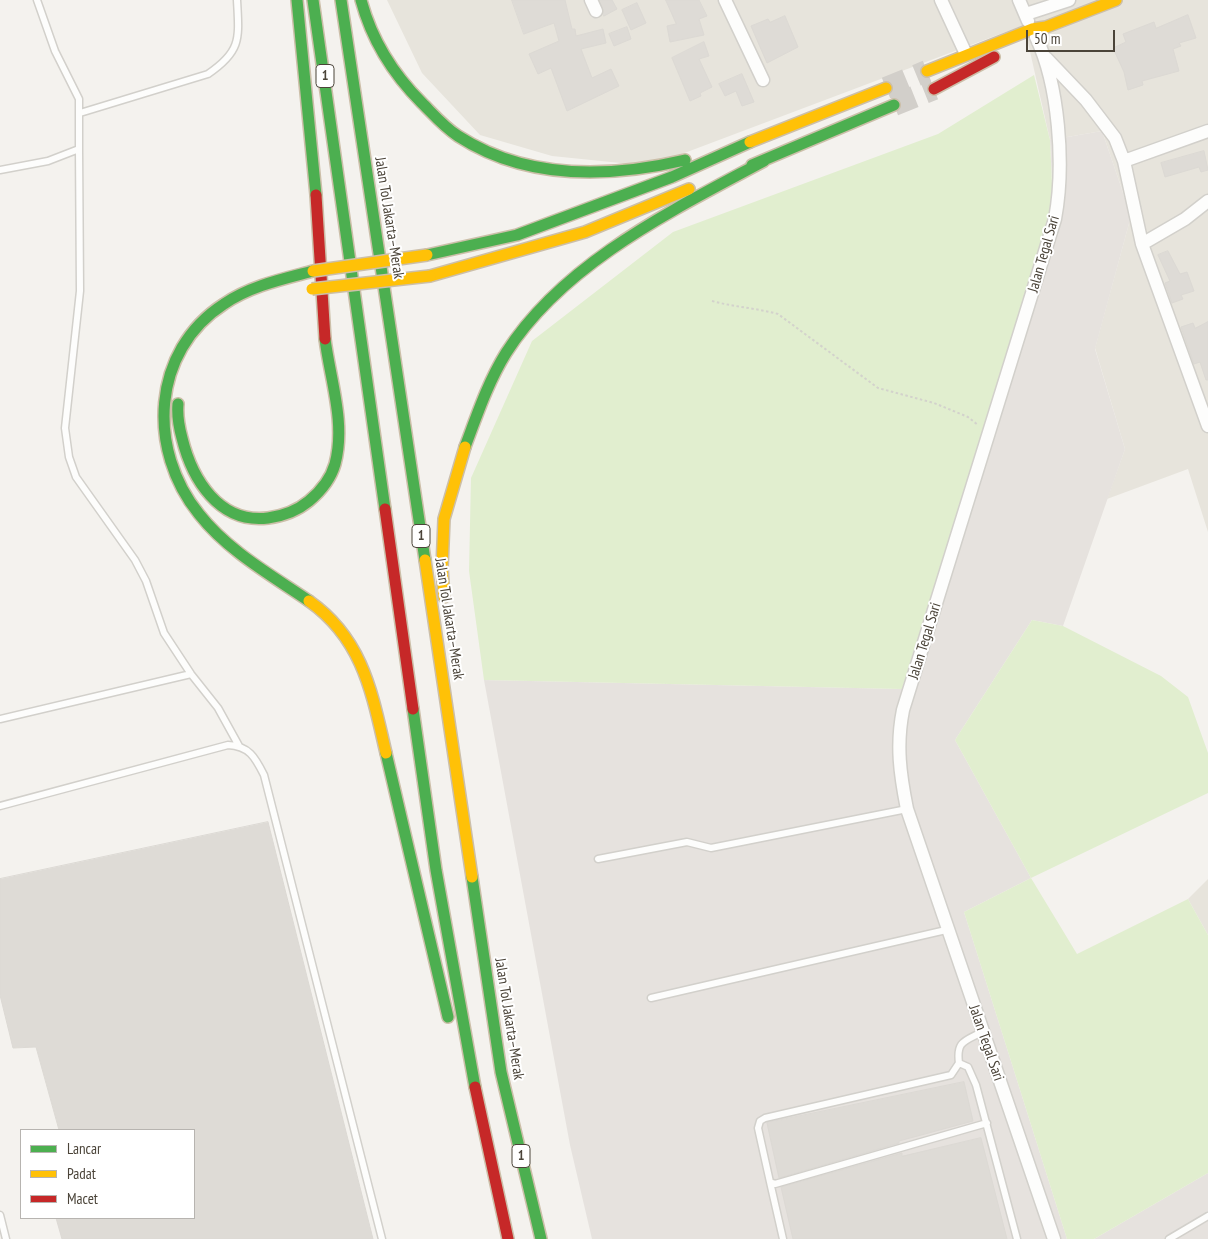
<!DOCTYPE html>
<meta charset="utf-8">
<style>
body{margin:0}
#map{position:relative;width:1208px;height:1239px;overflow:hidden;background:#f4f2ee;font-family:"PT Sans Narrow",sans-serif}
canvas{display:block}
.legend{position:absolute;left:20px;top:1129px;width:175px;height:90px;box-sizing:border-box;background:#fff;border:1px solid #b7b4b0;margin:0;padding:6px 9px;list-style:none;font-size:15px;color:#4b4439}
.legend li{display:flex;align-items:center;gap:10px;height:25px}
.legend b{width:25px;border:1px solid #b7b4b0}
.scale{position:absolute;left:1026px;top:30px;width:89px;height:22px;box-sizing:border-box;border:2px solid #4b4439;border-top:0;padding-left:6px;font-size:15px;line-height:18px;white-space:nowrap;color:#4b4439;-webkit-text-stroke:4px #fff;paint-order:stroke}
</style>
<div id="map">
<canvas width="1208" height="1239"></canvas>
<ul class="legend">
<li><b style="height:6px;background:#4caf50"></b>Lancar</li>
<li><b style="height:6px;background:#ffc107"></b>Padat</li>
<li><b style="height:6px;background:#c62828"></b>Macet</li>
</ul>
<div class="scale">50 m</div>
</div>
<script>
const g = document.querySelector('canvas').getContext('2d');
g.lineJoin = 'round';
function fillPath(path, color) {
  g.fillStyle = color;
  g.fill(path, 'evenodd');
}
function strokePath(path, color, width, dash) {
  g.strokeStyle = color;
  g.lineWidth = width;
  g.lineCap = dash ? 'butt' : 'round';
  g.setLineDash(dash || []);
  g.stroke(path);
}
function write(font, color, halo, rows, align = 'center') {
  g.font = font + ' "PT Sans Narrow",sans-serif';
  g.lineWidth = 4;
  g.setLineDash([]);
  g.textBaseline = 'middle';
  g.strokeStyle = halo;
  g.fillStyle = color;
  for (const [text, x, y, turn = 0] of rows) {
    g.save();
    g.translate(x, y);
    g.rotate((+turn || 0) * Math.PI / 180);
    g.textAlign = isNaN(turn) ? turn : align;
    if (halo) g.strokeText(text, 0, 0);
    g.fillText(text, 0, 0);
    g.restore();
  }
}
fillPath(new Path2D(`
 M387,0H1208V532L1188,469L1107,499L1125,449L1095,348L1131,216L1102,131L1050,140L1024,25L650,166L552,156L480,135L422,73Z
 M1208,879V935L1188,899Z`), '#e7e4dc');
fillPath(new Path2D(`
 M1102,131L1131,216L1095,349L1125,449L1063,626L1032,620L955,740L1031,878L964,912L1067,1239H592L570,1145L484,680L902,689L1053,205L1050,140Z
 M1208,1173V1239H1094Z`), '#e6e2de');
fillPath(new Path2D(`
 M1034,75L1050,140L1053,205L902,689L484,680L469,571L471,478L532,341L673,232L938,134Z
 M1032,620L1063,626L1161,676L1188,697L1208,753V793L1031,878L1077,954L1188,899L1208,935V1173L1094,1239H1067L964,912L1031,878L955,740Z`), '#e1eecf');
const building = new Path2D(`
 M512,0H565L572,29H575L576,36L603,29L606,43L581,49L592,78L611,69L619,86L567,111L551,68L538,74L529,54L559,41L554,23L524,34Z
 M600,0H612L617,9L604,16Z
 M666,0H699L707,16L699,19L704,35L670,42L667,26L676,24Z
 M637,3L646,23L631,30L622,10Z
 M1188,15L1196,38L1179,43L1181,46L1173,49L1179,71L1142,81L1143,85L1128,90L1124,72L1113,48L1126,42L1123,34L1154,22L1156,28Z
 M785,16L798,47L767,63L751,26L768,19L770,22Z
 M627,27L631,39L614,46L609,34Z
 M704,42L709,56L699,59L712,87L700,93L701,96L690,101L672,58Z
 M742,74L754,102L742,106L736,91L725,96L719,84Z
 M1204,151L1208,170L1201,172L1199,167L1165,177L1161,163Z
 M1168,251L1180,274L1187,272L1194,291L1181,295L1183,299L1172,303L1165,283L1170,281L1158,255Z
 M1208,322V380H1206L1200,362L1194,364L1181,327L1193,323L1195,328Z
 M268,822L373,1239H62L56,1218H194V1130H59L36,1047L13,1048L0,995V879Z
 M964,1082L973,1121L899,1141V1143L779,1178L767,1123Z
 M981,1138L1007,1239H793L781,1187L902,1153V1156Z`);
fillPath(building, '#dedbd6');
strokePath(building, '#dcd9d4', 1);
strokePath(new Path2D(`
 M886,88L927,71
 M894,105L934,89`), '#d2cfca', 22, [22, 11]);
const lane = new Path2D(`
 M80,113L208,74C242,51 239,38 237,0
 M79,149L80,291L65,428L69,457L76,477L135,560L146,581L164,633L191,674L218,708L239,746
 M0,170L48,161L79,149V99L55,51L37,0
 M0,719L191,674
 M0,806L228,745C249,746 255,757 264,775L382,1239
 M598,859L687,842L711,848L907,809
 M651,998L946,930
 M982,1032C965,1041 956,1041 959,1063L951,1075L765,1118L760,1121L758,1128L770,1182L775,1184L987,1123
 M959,1063L968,1067L976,1085L1017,1239
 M770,1182L783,1239
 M0,1215L6,1239
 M1169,1239L1208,1216`);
const street = new Path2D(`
 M591,0L596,11
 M725,0L763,80
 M941,0L966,54
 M1019,0L1028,21
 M1026,14L1069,0
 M1036,37C1059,85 1065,165 1055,219L903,710C896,745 900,774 907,809L1054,1239
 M1046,58L1086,100L1115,138L1124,161L1142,244L1208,426
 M1124,161L1208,131
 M1142,244L1185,219L1208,201`);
const fast = new Path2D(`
 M297,0L316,195
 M313,0L385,509
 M341,0L425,560
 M361,0C372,41 392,73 422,103C433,114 444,127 458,136C526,180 609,178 685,160
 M752,165L894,105
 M427,255L517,235L672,177L750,142
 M178,404C177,415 179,427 182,438C192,479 219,524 268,518C283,516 297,511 309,501C321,491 331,478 335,464C346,423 330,379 325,339
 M465,447C477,415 488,382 506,353C563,263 673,210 764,161
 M309,601C271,575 228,551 199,514C147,450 151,351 224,304C250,286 283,279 313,271
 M413,709L436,870L475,1087
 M386,753L448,1017
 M472,877L501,1072L541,1239`);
const slow = new Path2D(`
 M927,71L1032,29L1046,27L1116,0
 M750,142L886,88
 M430,276L585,232L689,189
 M425,560L472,877
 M444,597L442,568L444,519L465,447
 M309,601C363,639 372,693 386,753`);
const jam = new Path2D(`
 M934,89L994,57
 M316,195L325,339
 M385,509L413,709
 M475,1087L508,1239`);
strokePath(lane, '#d2d0cb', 9);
strokePath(street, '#d2d0cb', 15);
strokePath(fast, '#ccbfa9', 14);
strokePath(slow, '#ccbfa9', 14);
strokePath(jam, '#ccbfa9', 14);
strokePath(new Path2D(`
 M712,301C734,307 756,308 778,314L878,388L934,403L968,417L978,425`), '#d3d2cc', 2, [2.5, 2.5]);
strokePath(lane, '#fdfdfc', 6);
strokePath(street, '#fdfdfc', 12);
strokePath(fast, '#4caf50', 11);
strokePath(slow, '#ffc107', 11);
strokePath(jam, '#c62828', 11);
const slowBridge = new Path2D(`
 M313,271L427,255
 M312,289L430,276`);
strokePath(slowBridge, '#ccbfa9', 14, []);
strokePath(slowBridge, '#ffc107', 11);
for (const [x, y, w] of [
 [325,76,18],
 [421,536,18],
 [521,1156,18]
]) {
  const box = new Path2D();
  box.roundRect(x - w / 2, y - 11.5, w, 23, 4);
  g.fillStyle = '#fff';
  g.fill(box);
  strokePath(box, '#4b4439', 1);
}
write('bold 14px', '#4b4439', null, [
 ["1",325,76],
 ["1",421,536],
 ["1",521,1156]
]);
write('15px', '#4b4439', '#fff', [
 ["Jalan Tol Jakarta–Merak",389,218,81],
 ["Jalan Tegal Sari",1044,254,-74],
 ["Jalan Tol Jakarta–Merak",449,619,81],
 ["Jalan Tegal Sari",925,641,-73],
 ["Jalan Tol Jakarta–Merak",509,1019,81],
 ["Jalan Tegal Sari",986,1043,71]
]);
</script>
